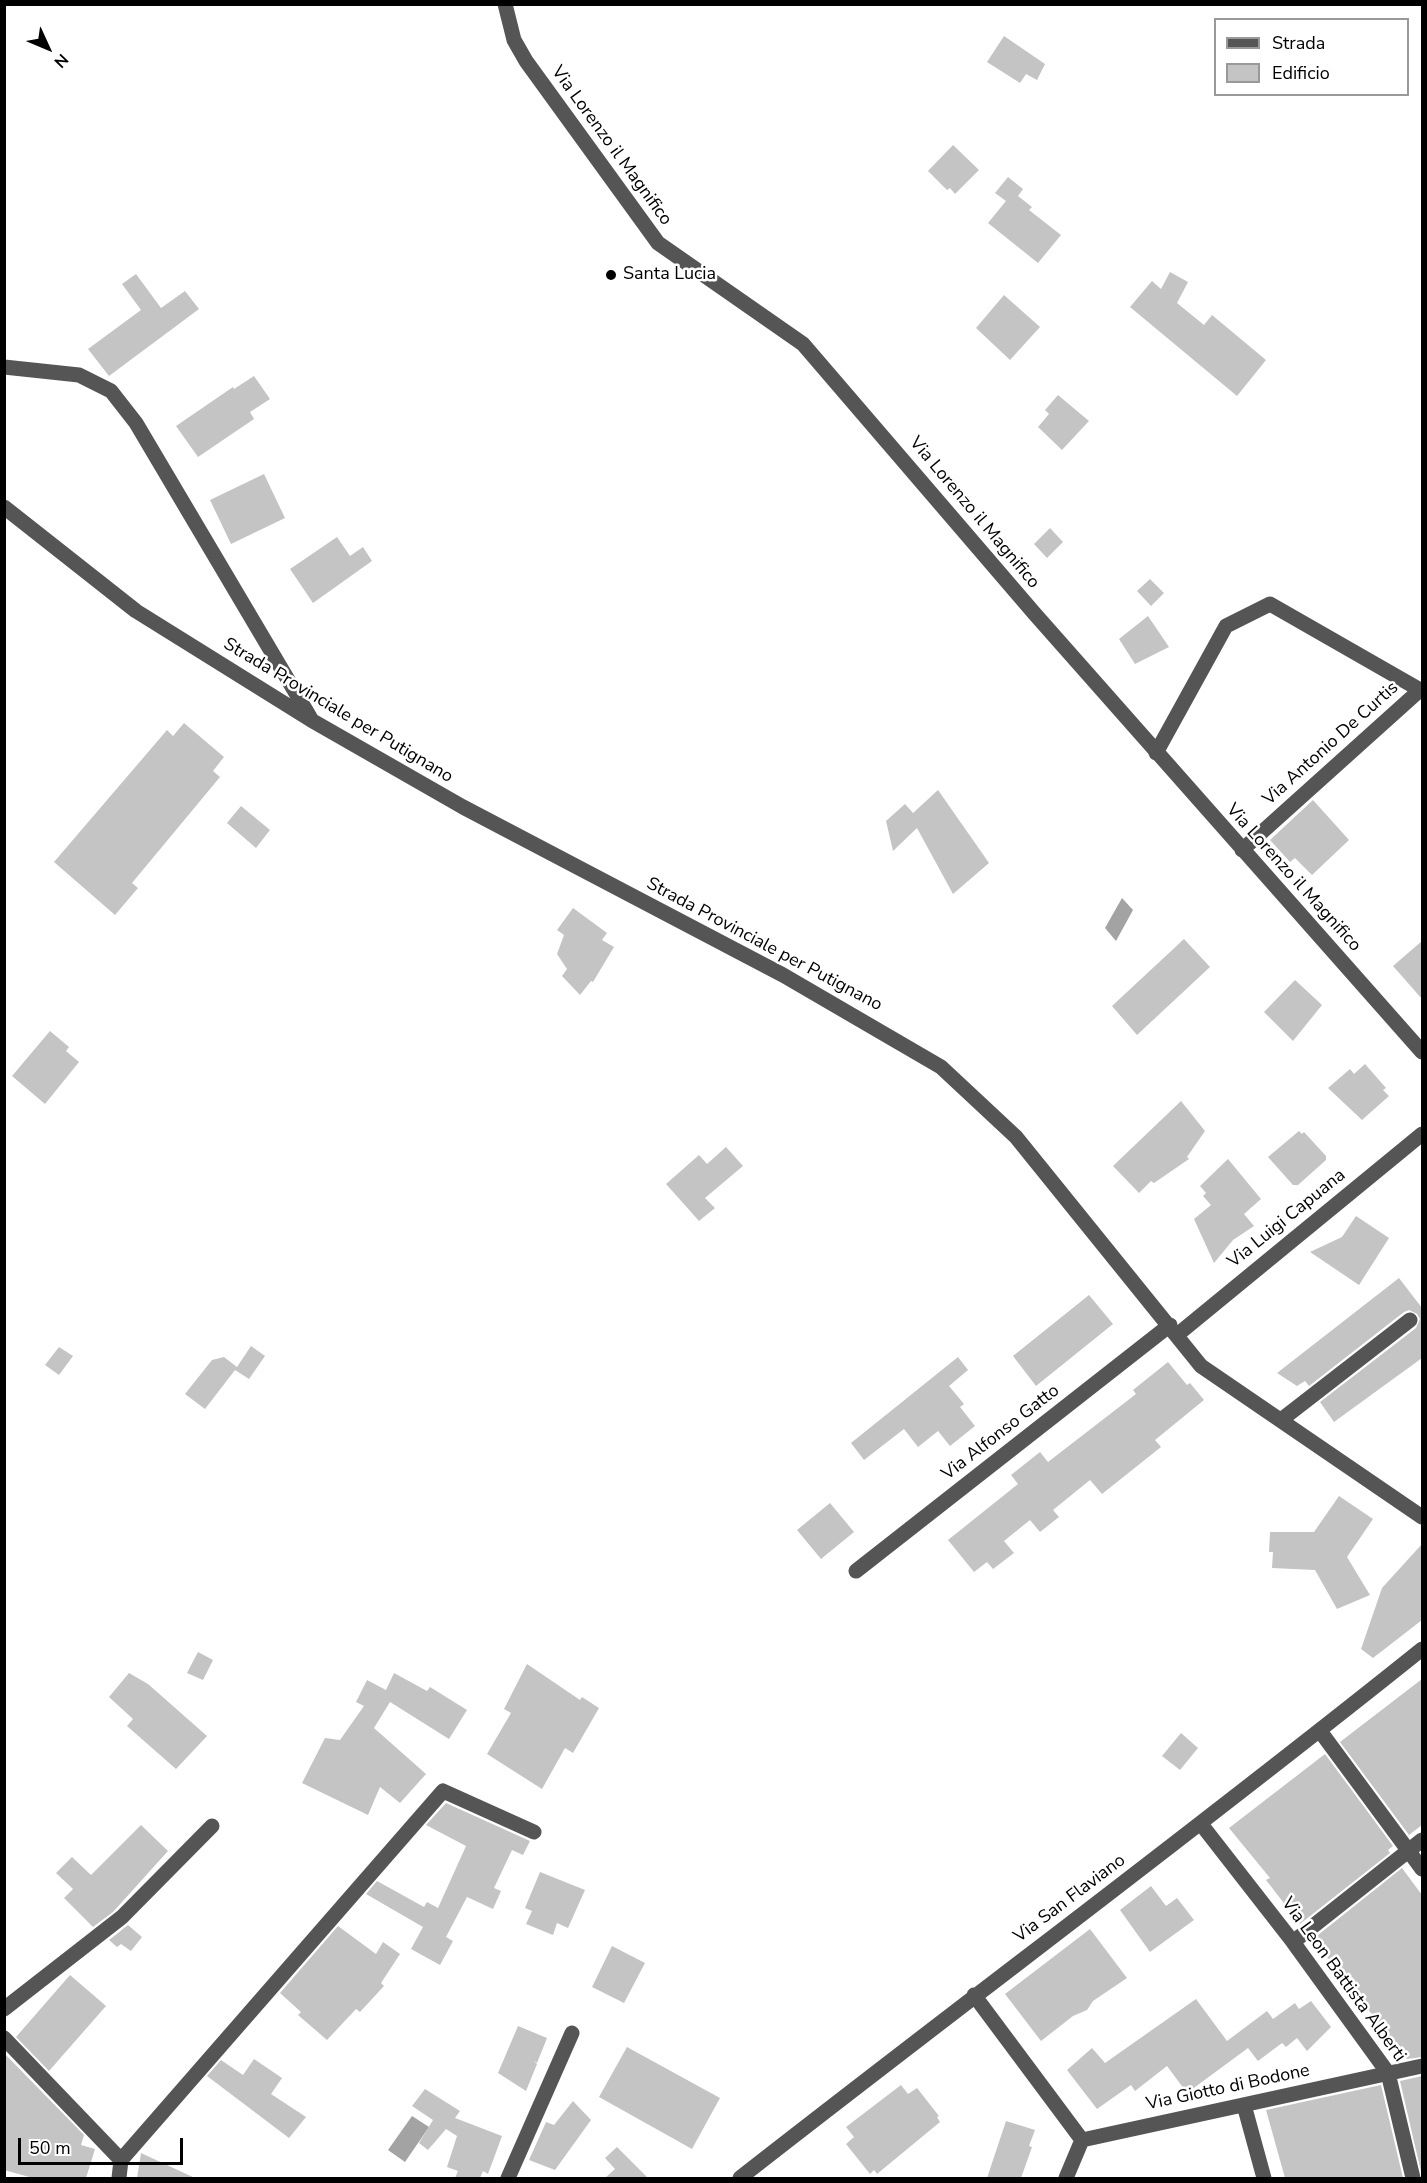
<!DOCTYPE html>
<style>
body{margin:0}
#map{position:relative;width:1427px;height:2183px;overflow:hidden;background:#fff;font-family:"Nunito Sans",sans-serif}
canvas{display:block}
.frame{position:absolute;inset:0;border:6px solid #000;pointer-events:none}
.legend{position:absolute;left:1214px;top:18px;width:195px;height:78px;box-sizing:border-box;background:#fff;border:2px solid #999;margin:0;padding:8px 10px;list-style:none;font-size:18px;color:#000}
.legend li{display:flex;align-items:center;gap:12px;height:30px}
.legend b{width:30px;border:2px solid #999}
.north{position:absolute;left:18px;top:18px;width:60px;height:60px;-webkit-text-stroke:4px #fff;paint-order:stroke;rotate:134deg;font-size:16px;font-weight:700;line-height:24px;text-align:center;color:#000}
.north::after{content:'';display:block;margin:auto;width:21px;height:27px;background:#000;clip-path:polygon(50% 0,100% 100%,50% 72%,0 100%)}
.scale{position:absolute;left:18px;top:2138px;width:165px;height:27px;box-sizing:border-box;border:3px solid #000;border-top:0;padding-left:8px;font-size:18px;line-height:21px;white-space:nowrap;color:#000;-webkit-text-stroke:4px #fff;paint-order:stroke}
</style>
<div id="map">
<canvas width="1427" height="2183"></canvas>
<div class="frame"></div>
<ul class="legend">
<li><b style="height:8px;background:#555"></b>Strada</li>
<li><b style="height:16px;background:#c4c4c4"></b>Edificio</li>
</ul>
<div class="north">N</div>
<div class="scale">50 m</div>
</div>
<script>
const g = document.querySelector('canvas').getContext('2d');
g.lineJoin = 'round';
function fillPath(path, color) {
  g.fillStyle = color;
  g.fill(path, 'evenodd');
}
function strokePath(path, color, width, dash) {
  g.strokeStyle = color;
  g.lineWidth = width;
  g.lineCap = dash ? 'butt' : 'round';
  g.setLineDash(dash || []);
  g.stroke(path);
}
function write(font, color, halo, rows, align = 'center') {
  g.font = font + ' "Nunito Sans",sans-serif';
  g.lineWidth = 5;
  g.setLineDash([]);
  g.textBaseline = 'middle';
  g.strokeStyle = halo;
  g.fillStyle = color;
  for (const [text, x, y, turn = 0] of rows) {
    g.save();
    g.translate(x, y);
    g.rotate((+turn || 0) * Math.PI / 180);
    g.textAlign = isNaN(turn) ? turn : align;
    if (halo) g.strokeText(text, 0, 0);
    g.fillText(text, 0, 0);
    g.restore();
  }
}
fillPath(new Path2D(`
 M1122,898L1133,910L1116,941L1105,928Z
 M412,2116L429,2127L405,2162L388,2150Z`), '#a3a3a3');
fillPath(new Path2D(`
 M1004,36L1045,64L1037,80L1026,74L1020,83L987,62Z
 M953,145L979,170L955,194L950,188L947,190L928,171Z
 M1008,177L1023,189L1018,196L1032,207L1029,210L1061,235L1038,263L988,223L1006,201L995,193Z
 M1170,272L1188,282L1177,303L1204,325L1212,315L1266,360L1237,396L1130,307L1152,281L1161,289Z
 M136,274L161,308L185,291L199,309L109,376L88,349L141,310L122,284Z
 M1004,295L1040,327L1010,360L976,328Z
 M254,376L270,399L250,412L254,419L198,457L176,426L233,387L234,389Z
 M1058,395L1089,421L1062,450L1038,427L1049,414L1045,410Z
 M264,474L285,518L231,544L210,500Z
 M1050,528L1063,542L1047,558L1034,544Z
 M337,537L350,556L363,547L372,561L313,603L290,569Z
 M1150,579L1164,593L1151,606L1137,591Z
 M1148,616L1169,647L1135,664L1119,639Z
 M184,723L224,757L213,771L220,777L132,883L138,888L115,915L54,862L167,730L173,736Z
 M938,790L989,863L953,894L917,828L893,851L886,821L905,804L913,813Z
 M1313,800L1349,840L1312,875L1295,858L1290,862L1270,840Z
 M241,806L270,830L256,848L227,823Z
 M573,908L607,933L602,940L614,947L593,982L591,981L580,995L562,976L567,969L557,954L564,935L557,930Z
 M1184,939L1210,967L1137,1035L1112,1006Z
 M1422,941V999L1393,966Z
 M1295,980L1322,1005L1293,1041L1264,1012Z
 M50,1031L69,1047L66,1051L79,1062L45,1104L12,1076Z
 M1365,1064L1386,1088L1383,1090L1389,1096L1362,1120L1328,1088L1350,1069L1354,1074Z
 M1181,1101L1205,1131L1187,1157L1189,1159L1154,1183L1151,1181L1139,1193L1113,1166Z
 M1299,1131L1302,1134L1304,1132L1326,1156V1160L1298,1185H1293L1268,1157Z
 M726,1147L743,1166L705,1198L715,1208L699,1221L666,1184L699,1155L707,1164Z
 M1228,1159L1261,1199L1244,1214L1254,1226L1233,1240L1214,1263L1194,1219L1211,1205L1203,1196L1206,1193L1200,1186Z
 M1356,1216L1389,1238L1359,1285L1310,1252L1342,1237Z
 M1399,1278L1422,1308V1358L1334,1422L1320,1402L1416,1328L1420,1319L1417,1314L1409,1310L1404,1312L1309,1386L1305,1381L1297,1386L1277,1373Z
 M1089,1295L1113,1324L1036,1386L1013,1356Z
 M251,1346L265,1356L249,1379L235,1370L205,1409L185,1394L212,1360L224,1357L237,1367Z
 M59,1347L73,1356L59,1375L45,1365Z
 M958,1357L968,1370L949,1386L964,1404L960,1407L975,1426L950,1446L938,1431L918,1447L904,1429L864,1460L851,1443Z
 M1168,1362L1187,1385L1190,1383L1204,1400L1155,1440L1161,1447L1102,1494L1090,1480L1053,1510L1059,1517L1040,1532L1030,1520L1004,1541L1014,1553L993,1569L987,1562L974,1572L948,1540L1018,1484L1011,1475L1040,1452L1048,1462L1136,1394L1133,1390Z
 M1339,1496L1373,1519L1347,1557L1370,1595L1337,1609L1315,1570L1272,1568L1273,1552H1269L1270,1532H1314Z
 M830,1503L854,1532L821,1559L797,1530Z
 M1422,1544V1620L1373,1658L1361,1649L1382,1588Z
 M198,1652L213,1660L203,1680L187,1673Z
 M527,1664L580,1700L582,1697L599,1708L573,1753L565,1748L542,1789L487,1754L511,1713L504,1709Z
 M129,1673L148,1684L207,1736L176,1769L127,1726L133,1719L109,1697Z
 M394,1673L427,1691L430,1687L467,1710L449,1739L390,1702L374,1728L426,1774L400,1803L380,1787L368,1815L302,1783L325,1738L340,1740L364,1706L356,1702L367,1680L386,1690Z
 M1422,1679V1825L1409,1835L1340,1742Z
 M1181,1733L1198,1748L1180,1770L1162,1756Z
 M1325,1754L1393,1846L1388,1850L1390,1853L1300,1924L1266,1880L1270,1878L1229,1828Z
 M446,1803L530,1841L523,1855L512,1850L494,1888L501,1891L493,1909L467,1897L446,1937L453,1941L440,1965L411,1949L423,1927L366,1894L377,1881L424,1907L427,1902L438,1908L466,1846L426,1825Z
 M141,1825L168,1851L113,1912L93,1927L64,1898L73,1889L56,1873L72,1857L91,1875Z
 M1402,1868L1422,1895V2057L1407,2059L1313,1939Z
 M540,1872L585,1890L568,1928L557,1923L553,1935L526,1924L532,1911L525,1908Z
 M1151,1886L1166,1906L1177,1898L1194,1920L1150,1952L1120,1910Z
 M128,1925L142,1937L131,1951L121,1944L117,1947L109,1940Z
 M338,1926L376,1954L383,1942L400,1954L381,1983L384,1986L360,2012L356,2009L327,2040L298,2015L301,2012L280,1993Z
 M1090,1929L1127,1978L1093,2001L1087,2010L1073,2016L1041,2041L1005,1994Z
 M612,1946L645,1963L624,2003L592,1987Z
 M70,1975L106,2006L49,2071L16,2037Z
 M1196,1999L1227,2041L1267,2011L1273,2019L1295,2003L1299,2009L1311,2001L1331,2027L1307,2051L1297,2038L1286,2047L1282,2043L1258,2061L1248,2048L1187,2093L1167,2066L1135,2091L1131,2085L1097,2109L1067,2070L1092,2048L1105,2063Z
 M518,2026L547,2038L537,2063L534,2061L537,2064L526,2091L498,2073Z
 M627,2047L720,2098L692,2149L599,2097Z
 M4,2053L84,2135L81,2145L95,2149L86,2178H33L4,2170Z
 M254,2059L282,2078L271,2094L306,2117L289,2138L207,2076L221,2060L243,2075Z
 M1422,2076V2176L1400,2081Z
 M901,2085L908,2094L917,2088L939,2116L937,2117L940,2122L877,2174L874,2170L870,2174L846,2144L854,2137L846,2127Z
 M1381,2085L1403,2178H1285L1266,2110Z
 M425,2089L460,2111L455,2118L502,2136L488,2174L483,2171L480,2178H455L458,2171L447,2167L457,2136L446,2129L428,2150L419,2143L433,2120L412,2106Z
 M573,2101L591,2120L555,2170L529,2160L546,2122L554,2125Z
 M1006,2121L1035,2130L1029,2146L1032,2147L1021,2178H987Z
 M617,2147L648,2178H605L615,2169L605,2158Z
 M141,2153L195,2178H137Z`), '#c4c4c4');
strokePath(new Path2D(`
 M505,4L514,40L526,61L658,243L803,344L1034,613L1422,1052
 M4,367L79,375L111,391L136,423L310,717
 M4,507L136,611L311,720L463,807L783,975L941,1067L1016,1137L1201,1366L1422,1517
 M1156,753L1226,626L1270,604L1422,691
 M1242,850L1420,690
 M1177,1335L1422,1134
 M1281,1420L1410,1320
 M856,1571L1170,1325
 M1320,1731L1422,1869
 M1201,1824L1293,1942L1388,2073L1413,2178
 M1293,1942L1422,1840
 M974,1995L1082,2140
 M4,2009L122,1917L212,1826
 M4,2038L121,2160L119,2178
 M1244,2105L1264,2178
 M121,2160L443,1791L534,1832
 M508,2178L572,2033
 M740,2178C966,2001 1198,1829 1422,1649
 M1066,2178L1082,2140L1422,2066`), '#555', 15);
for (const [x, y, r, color] of [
 [611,275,6,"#000"]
]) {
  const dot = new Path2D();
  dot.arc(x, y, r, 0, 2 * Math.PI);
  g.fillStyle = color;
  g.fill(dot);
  strokePath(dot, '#fff', 2);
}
write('18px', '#000', '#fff', [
 ["Via Lorenzo il Magnifico",611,146,54],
 ["Via Lorenzo il Magnifico",974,513,50],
 ["Strada Provinciale per Putignano",338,711,31],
 ["Via Antonio De Curtis",1331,744,-42],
 ["Via Lorenzo il Magnifico",1293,878,48],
 ["Strada Provinciale per Putignano",764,945,28],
 ["Via Luigi Capuana",1287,1219,-39],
 ["Via Alfonso Gatto",1001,1433,-38],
 ["Via San Flaviano",1070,1899,-37],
 ["Via Leon Battista Alberti",1343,1980,54],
 ["Via Giotto di Bodone",1228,2088,-12]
]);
write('18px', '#000', '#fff', [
 ["Santa Lucia",623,275]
], 'left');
</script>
